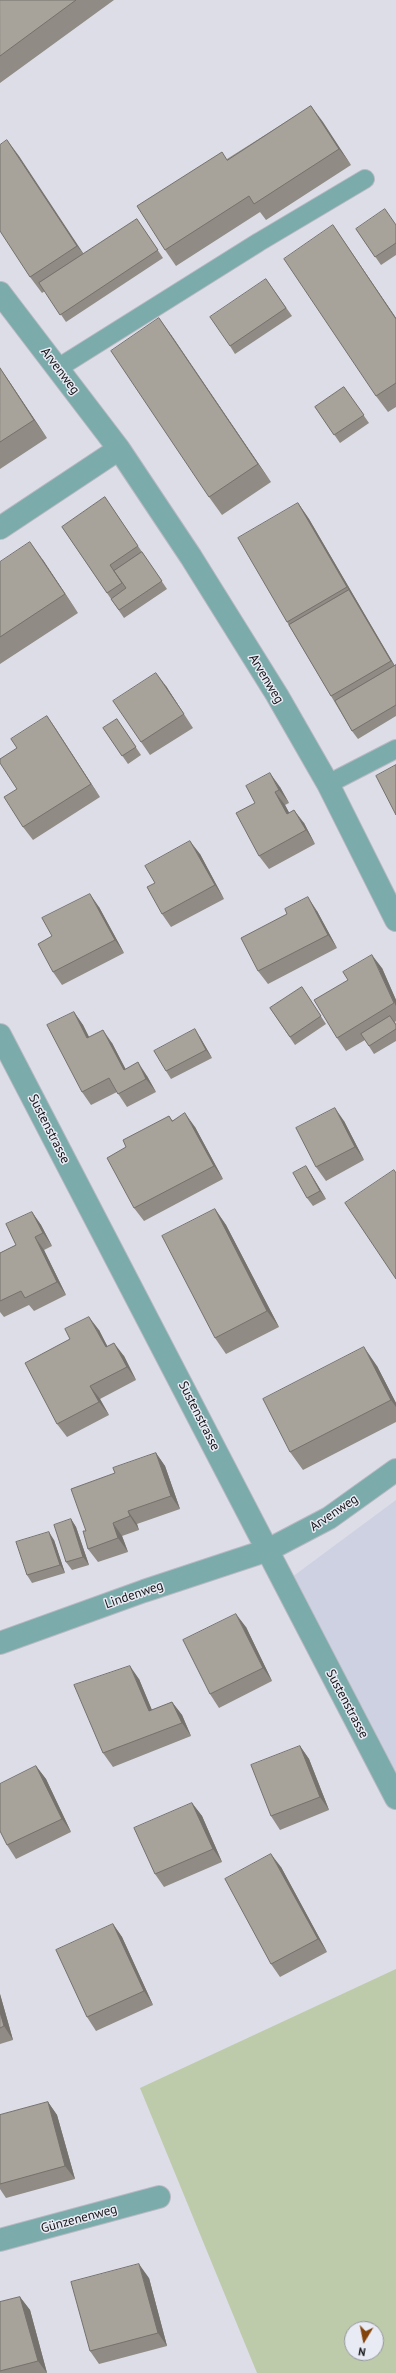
<!DOCTYPE html>
<meta charset="utf-8">
<style>
body{margin:0}
#map{position:relative;width:396px;height:2373px;overflow:hidden;background:#dcdde7;font-family:"PT Sans",sans-serif}
canvas{display:block}
.north{position:absolute;left:344px;top:2321px;width:40px;height:40px;box-sizing:border-box;background:#e9ebf4;border:1px solid #94959c;border-radius:50%;rotate:190deg;font-size:11px;font-weight:700;line-height:16px;text-align:center;color:#141417}
.north::after{content:'';display:block;margin:auto;width:14px;height:18px;background:#84440d;clip-path:polygon(50% 0,100% 100%,50% 72%,0 100%)}
</style>
<div id="map">
<canvas width="396" height="2373"></canvas>
<div class="north">N</div>
</div>
<script>
const g = document.querySelector('canvas').getContext('2d');
g.lineJoin = 'round';
function fillPath(path, color) {
  g.fillStyle = color;
  g.fill(path, 'evenodd');
}
function strokePath(path, color, width, dash) {
  g.strokeStyle = color;
  g.lineWidth = width;
  g.lineCap = dash ? 'butt' : 'round';
  g.setLineDash(dash || []);
  g.stroke(path);
}
function write(font, color, halo, rows, align = 'center') {
  g.font = font + ' "PT Sans",sans-serif';
  g.lineWidth = 3;
  g.setLineDash([]);
  g.textBaseline = 'middle';
  g.strokeStyle = halo;
  g.fillStyle = color;
  for (const [text, x, y, turn = 0] of rows) {
    g.save();
    g.translate(x, y);
    g.rotate((+turn || 0) * Math.PI / 180);
    g.textAlign = isNaN(turn) ? turn : align;
    if (halo) g.strokeText(text, 0, 0);
    g.fillText(text, 0, 0);
    g.restore();
  }
}
fillPath(new Path2D(`
 M396,1500V1798L284,1583Z`), '#ced1e1');
fillPath(new Path2D(`
 M396,1969V2373H257L140,2088ZM352,2329H376V2353H352Z`), '#becbaa');
const lane = new Path2D(`
 M58,368L259,242L365,179
 M328,784L396,749`);
const street = new Path2D(`
 M0,293L119,449L191,557L277,695L328,784L396,920
 M0,528L119,449
 M0,1035L396,1798
 M0,1643L144,1591L268,1550L329,1518L396,1470
 M0,2240L159,2197`);
strokePath(lane, '#b8b9c2', 20);
strokePath(street, '#b8b9c2', 24);
strokePath(lane, '#7cabab', 18);
strokePath(street, '#7cabab', 22);
fillPath(new Path2D(`
 M0,0H114L0,83Z
 M311,106L351,165L266,220L260,212L176,266L165,250L227,159Z
 M7,140L83,254L137,219L163,258L66,322L45,291L42,293L30,277Z
 M333,225L396,318V407L388,412L376,396Z
 M396,225V255L381,265L356,229Z
 M266,279L292,316L235,354L230,346Z
 M159,318L271,482L222,515L209,497Z
 M0,368L47,438L0,469Z
 M344,387L369,423L340,443L315,407Z
 M105,497L167,589L124,618L62,527Z
 M298,503L309,519L358,603L395,666L396,665V716L358,739L352,731L331,696L287,622Z
 M43,560L78,613L0,664V562Z
 M166,686L193,728L150,755L141,742Z
 M47,716L100,797L33,840L23,827L17,789V748Z
 M117,719L141,755L128,764L103,728Z
 M280,787L289,803L285,805L289,813L304,823L315,844L269,869L259,856L255,803Z
 M200,854L224,899L171,927L162,914L155,883Z
 M99,907L124,953L62,985L53,972L52,936Z
 M317,911L337,948L268,984L258,971L287,914Z
 M382,968L396,1000V1021L395,1022L396,1024V1041L374,1054L365,1040L346,1051L337,1038Z
 M302,987L326,1024L295,1045L270,1008Z
 M74,1012L83,1025L89,1037L112,1043L125,1069L147,1076L156,1092L127,1107L117,1092L91,1105L82,1092Z
 M200,1037L212,1058L171,1079L166,1071Z
 M169,1116L172,1120L195,1127L223,1179L144,1221L134,1208L126,1147Z
 M344,1121L364,1160L326,1181L316,1167Z
 M311,1174L326,1199L313,1206L307,1198Z
 M215,1209L226,1225L279,1327L226,1354L215,1338Z
 M32,1212L41,1225L52,1246L44,1250L66,1295L34,1311L29,1305L4,1317L0,1312V1253L16,1245Z
 M99,1330L107,1346L124,1356L136,1380L100,1399L109,1415L67,1437L57,1424Z
 M377,1366L396,1403V1422L303,1470L290,1452Z
 M156,1453L165,1466L180,1509L137,1524L139,1530L122,1536L128,1552L98,1562L88,1549L86,1531L115,1473Z
 M71,1519L76,1527L89,1565L72,1570L66,1562Z
 M54,1540L65,1573L32,1583L27,1575Z
 M246,1627L272,1681L219,1708L210,1694Z
 M139,1679L152,1710L172,1702L182,1715L191,1736L113,1767L103,1753Z
 M300,1746L309,1759L329,1810L280,1830L271,1816Z
 M36,1766L46,1779L71,1832L16,1859L7,1845Z
 M192,1803L202,1816L222,1862L164,1887L155,1874Z
 M281,1867L327,1952L280,1977L271,1964Z
 M113,1924L122,1937L153,2005L96,2031L87,2017Z
 M0,1994L13,2040L0,2044Z
 M48,2102L57,2115L75,2179L6,2198L0,2189V2115Z
 M149,2278L167,2346L99,2364L90,2351Z
 M20,2297L30,2310L47,2373H0V2302Z`), '#908b84');
fillPath(new Path2D(`
 M311,106L323,122L351,165L339,149Z
 M7,140L19,156L89,262L77,246Z
 M333,225L396,318V319Z
 M159,318L172,336L271,482L258,464Z
 M0,368L9,381L47,438L34,420Z
 M298,503L309,519L396,668L391,661L347,587Z
 M30,542L43,560L78,613L65,594Z
 M156,673L166,686L193,728L184,714Z
 M47,716L56,729L100,797L91,784Z
 M270,773L280,787L289,803L279,790Z
 M275,792L285,805L297,827L287,814Z
 M294,810L304,823L315,844L306,830Z
 M190,841L200,854L224,899L215,885Z
 M90,894L99,907L124,953L115,940Z
 M308,897L317,911L337,948L328,935Z
 M372,955L382,968L396,1000V1006Z
 M74,1012L83,1025L96,1051L87,1038Z
 M195,1029L200,1037L212,1058L206,1050Z
 M103,1030L112,1043L133,1083L124,1070Z
 M138,1062L147,1076L156,1092L146,1079Z
 M335,1108L344,1121L364,1160L355,1147Z
 M185,1113L195,1127L223,1179L214,1166Z
 M306,1166L311,1174L326,1199L320,1191Z
 M215,1209L226,1225L279,1327L267,1311Z
 M32,1212L41,1225L52,1246L43,1233Z
 M35,1237L44,1250L66,1295L57,1282Z
 M89,1317L99,1330L115,1361L106,1347Z
 M114,1343L124,1356L136,1380L127,1367Z
 M364,1347L377,1366L396,1403V1407L391,1400Z
 M90,1386L100,1399L109,1415L99,1402Z
 M156,1453L165,1466L180,1509L171,1496Z
 M128,1511L137,1524L139,1530L130,1516Z
 M71,1519L76,1527L89,1565L83,1557Z
 M113,1523L122,1536L128,1552L118,1538Z
 M49,1532L54,1540L65,1573L60,1565Z
 M236,1614L246,1627L272,1681L263,1668Z
 M130,1666L139,1679L158,1725L149,1711Z
 M172,1702L182,1715L191,1736L182,1723Z
 M300,1746L309,1759L329,1810L320,1797Z
 M36,1766L46,1779L71,1832L62,1819Z
 M192,1803L202,1816L222,1862L213,1849Z
 M271,1854L281,1867L327,1952L318,1939Z
 M113,1924L122,1937L153,2005L144,1991Z
 M0,1994L13,2040L4,2026L0,2012Z
 M48,2102L57,2115L75,2179L65,2166Z
 M139,2264L149,2278L167,2346L158,2333Z
 M20,2297L30,2310L47,2373L38,2361Z`), '#75716c');
const building = new Path2D(`
 M0,0H76L0,56Z
 M311,106L339,149L254,204L249,196L165,250L137,206L222,152L227,160Z
 M7,140L77,246L30,277L0,231V145Z
 M385,209L396,225V243L375,257L356,229Z
 M137,219L158,250L60,315L39,283Z
 M333,225L396,319V383L376,396L284,259Z
 M266,279L286,308L230,346L210,317Z
 M159,318L258,464L209,497L111,351Z
 M0,368L34,420L0,442Z
 M344,387L364,415L334,435L315,407Z
 M105,497L138,546L110,565L122,583L107,593L62,527Z
 M298,503L347,587L287,622L238,538Z
 M30,542L65,594L0,637V562Z
 M142,552L162,581L119,610L111,599L126,588L114,571Z
 M349,590L391,661L331,696L289,625Z
 M396,665V705L352,731L335,701Z
 M156,673L184,714L141,742L113,701Z
 M47,716L91,784L23,827L4,797L17,789L0,763V759L17,748L11,739Z
 M117,719L136,747L122,756L103,728Z
 M396,765V815L376,776Z
 M270,773L279,790L275,792L287,814L294,810L306,830L259,856L236,813L255,803L246,786Z
 M190,841L215,885L162,914L147,887L155,883L145,866Z
 M90,894L115,940L53,972L38,944L52,936L42,918Z
 M308,897L328,935L258,971L241,938L287,914L285,909Z
 M372,955L394,1003L337,1038L314,1000L348,980L343,972Z
 M302,987L321,1016L290,1037L270,1008Z
 M74,1012L87,1038L103,1030L124,1070L138,1062L146,1079L118,1094L109,1078L82,1092L47,1025Z
 M390,1016L396,1025V1029L369,1046L361,1034Z
 M195,1029L206,1050L166,1071L154,1051Z
 M335,1108L355,1147L316,1167L296,1128Z
 M185,1113L214,1166L134,1208L107,1158L126,1147L123,1140L169,1116L172,1121Z
 M306,1166L320,1191L307,1198L293,1173Z
 M394,1170L396,1173V1279L345,1203Z
 M215,1209L267,1311L215,1338L162,1236Z
 M32,1212L43,1233L35,1237L57,1282L25,1298L21,1291L0,1301V1253L16,1245L6,1224Z
 M89,1317L106,1347L114,1343L127,1367L90,1386L99,1402L57,1424L25,1363L70,1339L65,1329Z
 M364,1347L391,1400L290,1452L263,1399Z
 M156,1453L171,1496L128,1511L130,1516L113,1523L118,1538L88,1549L83,1531H86L71,1489L115,1473L113,1468Z
 M71,1519L83,1557L66,1562L54,1525Z
 M49,1532L60,1565L27,1575L16,1542Z
 M236,1614L263,1668L210,1694L183,1640Z
 M130,1666L149,1711L172,1702L182,1723L103,1753L74,1685Z
 M300,1746L320,1797L271,1816L251,1765Z
 M36,1766L62,1819L7,1845L0,1831V1784Z
 M192,1803L213,1849L155,1874L134,1828Z
 M271,1854L318,1939L271,1964L225,1879Z
 M113,1924L144,1991L87,2017L56,1950Z
 M0,2012L4,2026L0,2028Z
 M48,2102L65,2166L0,2184V2115Z
 M139,2264L158,2333L90,2351L71,2282Z
 M20,2297L38,2361L0,2371V2302Z`);
fillPath(building, '#a7a29a');
strokePath(building, '#75716c', 1);
write('13px', '#141417', '#e9ebf4', [
 ["Arvenweg",60,371,53],
 ["Arvenweg",266,679,59],
 ["Sustenstrasse",49,1129,63],
 ["Sustenstrasse",199,1416,63],
 ["Arvenweg",334,1513,-34],
 ["Lindenweg",134,1595,-19],
 ["Sustenstrasse",347,1704,62],
 ["Günzenenweg",79,2219,-15]
]);
</script>
